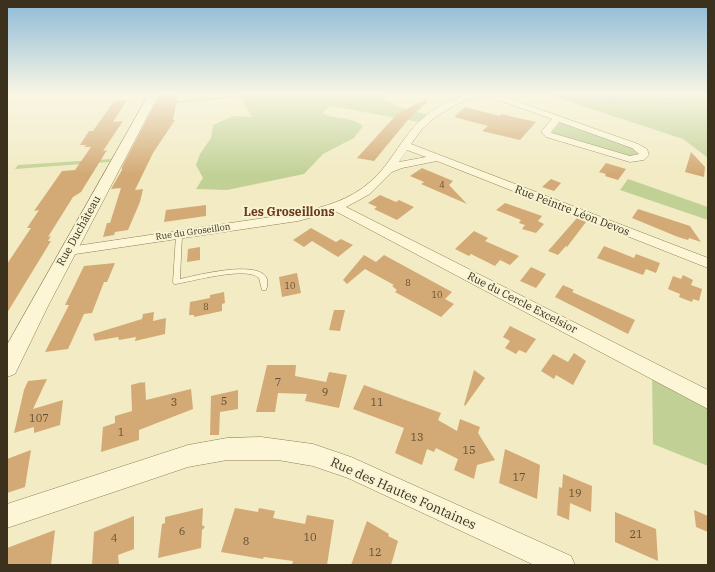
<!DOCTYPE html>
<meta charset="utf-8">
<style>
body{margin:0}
#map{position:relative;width:715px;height:572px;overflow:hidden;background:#f2ebc3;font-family:"IBM Plex Serif",serif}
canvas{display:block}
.frame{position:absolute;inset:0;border:8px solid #3c311d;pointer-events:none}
</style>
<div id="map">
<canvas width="715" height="572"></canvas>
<div class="frame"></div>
</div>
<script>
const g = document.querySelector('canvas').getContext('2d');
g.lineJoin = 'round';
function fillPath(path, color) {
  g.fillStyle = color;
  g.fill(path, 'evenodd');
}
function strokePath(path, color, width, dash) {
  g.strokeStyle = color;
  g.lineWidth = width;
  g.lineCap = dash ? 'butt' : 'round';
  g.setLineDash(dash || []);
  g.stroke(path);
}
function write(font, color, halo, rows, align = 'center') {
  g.font = font + ' "IBM Plex Serif",serif';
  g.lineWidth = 4;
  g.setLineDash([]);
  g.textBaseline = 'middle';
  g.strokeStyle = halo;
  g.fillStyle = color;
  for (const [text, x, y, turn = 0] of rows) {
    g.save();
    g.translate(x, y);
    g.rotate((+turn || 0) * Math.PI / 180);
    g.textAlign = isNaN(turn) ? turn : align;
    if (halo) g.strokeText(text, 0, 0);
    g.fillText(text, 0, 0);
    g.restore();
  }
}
fillPath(new Path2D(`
 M238,94H382V98L399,107L428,115L419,122L331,106L322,113C335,120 348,115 363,126L354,138L323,154L304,174L227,190L196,189L203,178L196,165L200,154L211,138L213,125L233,116L252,117L241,97L154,106L155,103L238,95Z
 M546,94H708V158L683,139Z
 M557,119L643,151L636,159L549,135Z
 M111,159L109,162L15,169L18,165Z
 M628,179L708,207V220L620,190Z
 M652,371L708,400V466L653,444Z`), '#c1d196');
fillPath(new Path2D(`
 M576,94L611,96L628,94L693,95L691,98L678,101L642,97L626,102L611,104L584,99L578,97Z`), '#a5c4c0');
fillPath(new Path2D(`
 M160,94H178L173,120H175L153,153L135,190L143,189L140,202L128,230L115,232L114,235L103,237L107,223H110L121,188L111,189L122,170V167Z
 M426,99L428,101L408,120L374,161L357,158L398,113Z
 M127,100L113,122L123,121L103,151L107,150L81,192L73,197L48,237L51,236L48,241H51L7,313V264L31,228H27L39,210L34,211L62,171L75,170L91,147H84L87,145H80L89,131H93L114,101Z
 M465,107L500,116L501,114L536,122L520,140L482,131L488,126L454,117Z
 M691,152L705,167L704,177L685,172Z
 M606,163L626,169L618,180L605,176L606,174L599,172Z
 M422,168L453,181L449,185L467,204L421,184L424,182L410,176Z
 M551,179L561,183L554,191L542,187Z
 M380,195L396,202L399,200L414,207L397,220L374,209L377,207L368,203Z
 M505,203L542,216L538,221L544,224L536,233L522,229L525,225L519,223L521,220L496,210Z
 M206,205V216L164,222L166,210Z
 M638,209L690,226L701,242L689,238L688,240L678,237L632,218Z
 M577,218L586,222L567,247L566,246L558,255L548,251Z
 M311,228L336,242L341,239L353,245L338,257L312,241L304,247L293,240Z
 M474,231L488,238L485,241L519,256L510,265L500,260L495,266L471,254L469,256L455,249Z
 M604,246L634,258L636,254L660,263L656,273L646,269L643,275L597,258Z
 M200,247V260L187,262L188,249Z
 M364,255L376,262L384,255L452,292L445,299L454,304L441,317L395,292L397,290L392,286L394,285L365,269L347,284L343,280Z
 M115,263L107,282H104L92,313L84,314L68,349L45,352L69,305H65L84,266Z
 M531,267L546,274L536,288L520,281Z
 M297,273L301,293L282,297L279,277Z
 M683,275L693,280L691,285L702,289L699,301L693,299L692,302L679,297L680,294L668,289L673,276L681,279Z
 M563,285L574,290L572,292L635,320L628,334L555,297Z
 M224,292L225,303L222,304V311L194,317V315H189L190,302L210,298V295Z
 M334,310H345L340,331L329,330Z
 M154,312L153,321L166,318L165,334L135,341L136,337L119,340L118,337L95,341L93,334L142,319L143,314Z
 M510,326L536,339L526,353L519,350L516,354L505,348L510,341L503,337Z
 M574,353L586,361L573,385L556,375L554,379L541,371L553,354L568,362Z
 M267,365H296L295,376L326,382L329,372L347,375L339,408L305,401L307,394L278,393L275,412H256Z
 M474,370L485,378L465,406L464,405Z
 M47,379L33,409L63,400L60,425L34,433V427L14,433L24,390L28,381Z
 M142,382V383L145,382L146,400L191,389L193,409L139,430V440L101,452L103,427L115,423V416L132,411L131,385Z
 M364,385L441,413L438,420L457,431L460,419L480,427L478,433L495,460L477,465L474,479L454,470L458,459L436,448L434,452L427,449L422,465L395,453L404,428L353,409Z
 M238,390V409L220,412L219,435H210L211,396Z
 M505,449L540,465L537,499L499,483Z
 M31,450L25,487L7,493V459Z
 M563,474L592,486L591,512L570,503L569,520L557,515L559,487L562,488Z
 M203,508L202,525L205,527L202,530L201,548L158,558L162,524L165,523V517Z
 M235,508L258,512L259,508L275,511L273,518L305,524L307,515L334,520L327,565H292L293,561L264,557L263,559L221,552Z
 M694,510L708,516V532L696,527Z
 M615,512L656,529L658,561L615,542Z
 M134,516V549L118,555L119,565H92L94,532Z
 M367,521L389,534L388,536L398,541L391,565H351Z
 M55,530L51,565H7V548Z`), '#d3aa76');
const service = new Path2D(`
 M179,233L182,235L180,279C194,276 280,253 266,290H262L259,278C247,266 193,281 176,284H174L173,282L176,235Z`);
const minor = new Path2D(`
 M474,94H496L638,144L647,149L649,155L644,160L630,162L546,137L541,132L552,119L488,96L470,99L455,105L434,118L422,129L411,144L708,258V268L437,161L402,168L392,172L370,194L346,207L708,390V409L335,211L298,221L69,255L64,254L62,251L64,248L69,247L298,213C324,207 350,200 370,182C385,170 394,152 406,137C422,114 447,98 474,94ZM559,122L632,148L639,154L630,156L552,133L551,132ZM407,150L426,157L399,162Z
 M261,437L313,444L351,457L571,556L575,565H534L348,478L313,466L278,460H227L188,467L7,528V504L188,445L227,438Z`);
const tertiary = new Path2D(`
 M149,94H159L48,306L15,374L7,377V345Z`);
strokePath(service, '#8e7d58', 1);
strokePath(minor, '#8e7d58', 1);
strokePath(tertiary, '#8e7d58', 1);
fillPath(service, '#fcf6d7');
fillPath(minor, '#fcf6d7');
fillPath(tertiary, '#fcf6d7');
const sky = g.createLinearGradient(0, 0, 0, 174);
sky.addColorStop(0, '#8dbad8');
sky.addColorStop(0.54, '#f9f6e4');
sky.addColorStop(1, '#f9f6e400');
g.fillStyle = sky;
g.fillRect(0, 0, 715, 174);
write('9px', '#624f33', null, [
 ["4",442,185],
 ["8",408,283],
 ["10",290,286],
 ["10",437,295],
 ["8",206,307]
]);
write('9px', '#3c311d', '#f8f3d3', [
 ["Rue du Groseillon",193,232,-8]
]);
write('11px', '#3c311d', '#f8f3d3', [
 ["Rue Peintre Léon Devos",572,211,21],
 ["Rue Duchâteau",79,231,-61],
 ["Rue du Cercle Excelsior",522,303,27]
]);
write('11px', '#624f33', null, [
 ["7",278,383],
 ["9",325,393],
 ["5",224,402],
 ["3",174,403],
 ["11",377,403],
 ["107",39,419],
 ["1",121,433],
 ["13",417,438],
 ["15",469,451],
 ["17",519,478],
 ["19",575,494],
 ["6",182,532],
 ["21",636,535],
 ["10",310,538],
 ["4",114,539],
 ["8",246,542],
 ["12",375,553]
]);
write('bold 12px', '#6d3719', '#f8f3d3', [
 ["Les Groseillons",289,213]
]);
write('13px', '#3c311d', '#f8f3d3', [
 ["Rue des Hautes Fontaines",403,494,24]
]);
</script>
